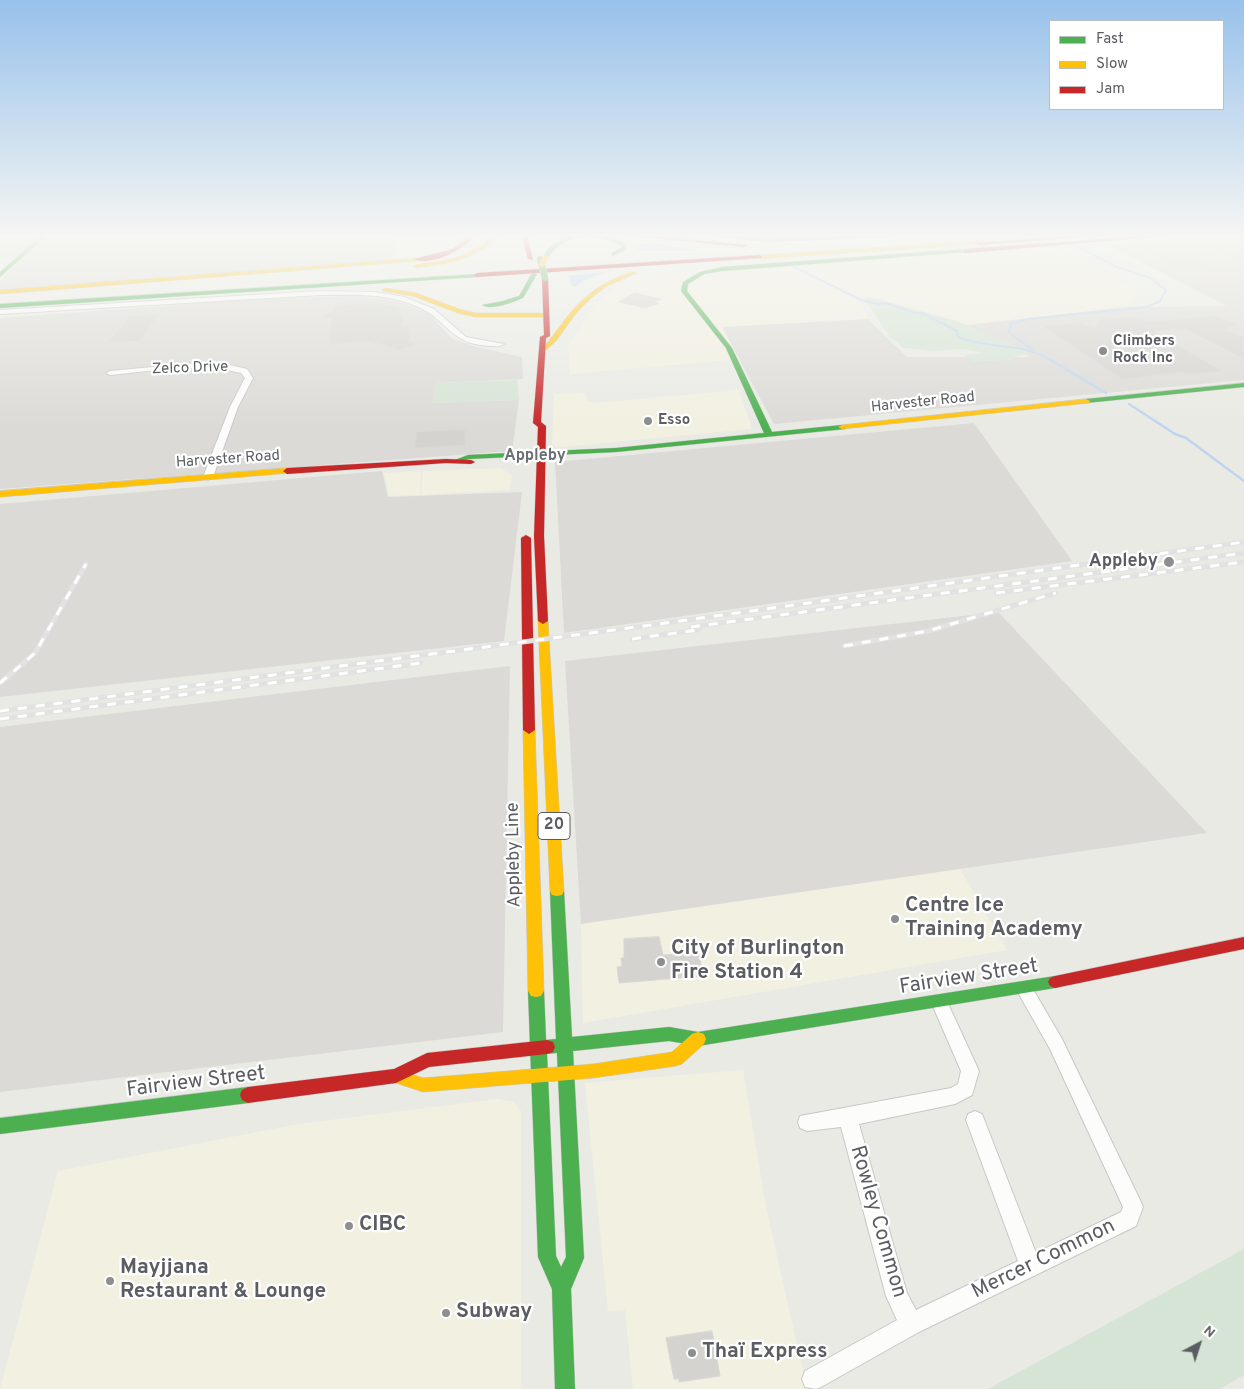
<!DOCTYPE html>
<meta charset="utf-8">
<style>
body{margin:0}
#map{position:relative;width:1244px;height:1389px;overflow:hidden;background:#eaeae5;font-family:Overpass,sans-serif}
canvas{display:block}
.legend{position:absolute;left:1049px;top:20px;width:175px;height:90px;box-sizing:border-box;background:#fff;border:1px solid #bdbec0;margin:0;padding:6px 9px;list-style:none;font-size:15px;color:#5b5d62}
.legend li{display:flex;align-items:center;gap:10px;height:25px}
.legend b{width:25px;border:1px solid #bdbec0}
.north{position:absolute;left:1174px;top:1319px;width:50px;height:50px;-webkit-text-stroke:4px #fff;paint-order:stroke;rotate:40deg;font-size:14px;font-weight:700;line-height:20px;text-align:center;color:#5b5d62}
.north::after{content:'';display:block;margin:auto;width:18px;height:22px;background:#5b5d62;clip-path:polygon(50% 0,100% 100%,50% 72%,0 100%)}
</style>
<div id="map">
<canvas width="1244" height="1389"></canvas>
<ul class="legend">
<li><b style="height:6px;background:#4caf50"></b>Fast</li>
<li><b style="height:6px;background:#ffc107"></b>Slow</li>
<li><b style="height:6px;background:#c62828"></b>Jam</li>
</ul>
<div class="north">N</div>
</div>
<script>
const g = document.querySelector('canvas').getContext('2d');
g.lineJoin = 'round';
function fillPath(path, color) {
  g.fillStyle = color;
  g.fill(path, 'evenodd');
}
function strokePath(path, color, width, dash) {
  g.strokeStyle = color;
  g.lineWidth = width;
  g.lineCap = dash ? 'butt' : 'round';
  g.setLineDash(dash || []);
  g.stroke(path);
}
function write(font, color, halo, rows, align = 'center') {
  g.font = font + ' Overpass,sans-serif';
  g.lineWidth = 4.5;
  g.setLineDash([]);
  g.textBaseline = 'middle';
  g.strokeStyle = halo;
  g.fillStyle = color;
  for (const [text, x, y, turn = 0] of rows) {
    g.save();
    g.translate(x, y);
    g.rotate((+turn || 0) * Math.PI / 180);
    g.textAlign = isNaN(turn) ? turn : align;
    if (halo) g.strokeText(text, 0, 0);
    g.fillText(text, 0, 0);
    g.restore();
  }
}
fillPath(new Path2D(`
 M398,235H464V238L451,248L440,252L391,260Z
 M1060,248L1139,291L1126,307L1038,319L967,325L880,298L858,297L868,319L722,327L741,359L570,374L568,346L590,312L614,287L638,278L672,273L812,263Z
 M739,390L752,429L572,446L557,447L552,443L554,394L585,393L588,401L596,403Z
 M501,468L512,476L509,490L421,495L423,471Z
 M421,471L420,495L389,496L384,473Z
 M960,869L1007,950L583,1023L581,924Z
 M743,1070L766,1207L807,1389H633L625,1310L608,1311L585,1083Z
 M497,1099L514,1102L521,1111V1389H0L58,1171L298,1124Z`), '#f2f0e0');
fillPath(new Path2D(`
 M0,235H398L391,260L0,289V281L25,256L0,257Z
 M1244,235V380L774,424L722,327L868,319L907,357H1031L967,325L1126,307L1227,306L1108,245Z
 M357,296L386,299L406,304L429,314L453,339L477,347L522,357L523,379L436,383L433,403L519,400L512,451L0,489V318L272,298Z
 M974,423L1072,561L564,633L555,462Z
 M382,471L388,497L522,492L504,641L0,697V504Z
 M998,612L1207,833L581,924L565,661Z
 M510,666L503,1032L0,1092V727Z`), '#dbdad6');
fillPath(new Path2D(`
 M872,298L957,321L1025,350L1028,354L1012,357L1015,360L972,362L964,355L984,353L963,349L931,351L904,348L890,337L864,299Z
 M517,380L519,400L432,403L436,383Z
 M1244,1249V1375L1220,1389H988Z`), '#d5e4d4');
fillPath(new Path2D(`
 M650,243L697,250L654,251L636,250L641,244Z
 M605,272L581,282L575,287L571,285L569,278L566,276Z`), '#bed5ef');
strokePath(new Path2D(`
 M671,235L700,239
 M790,265L861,300L878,304L886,303L915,313H922L957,331L958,337C990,350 1019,341 1051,360
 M1032,349L1009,333L1011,324L1028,319L1147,307L1160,301L1166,290L1150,278L1117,267L1078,247`), '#bed5ef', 2);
strokePath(new Path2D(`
 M1049,359L1106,393
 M1129,404L1175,434L1186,438L1244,481`), '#bed5ef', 2.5);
const building = new Path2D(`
 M1235,242L1244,246V263L1205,244Z
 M1174,246L1211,267H1177L1141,247Z
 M635,293L661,299L656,302L658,304L645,308L619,302Z
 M375,303L399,307L404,327L408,326L410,339L407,340L417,344L400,350L370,341L329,344L332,318L324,317L333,311L334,306Z
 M158,315L139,341L109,342L130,316Z
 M1216,316L1236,324L1225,330L1244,337V359L1185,329L1155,332L1221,371L1190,374L1180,372L1122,379L1043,326L1079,323L1095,328L1101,320L1133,317L1148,322Z
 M465,430V445L415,448L417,432Z
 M659,937L663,955L699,953L703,976L619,983L617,967L622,966L621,958H624V939Z
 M712,1331L720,1376L679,1382V1379H674L666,1338Z`);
fillPath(building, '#d4d3d0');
strokePath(building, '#d9d8d4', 1);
const street = new Path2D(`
 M320,291L375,292L404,297L434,309L466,337L504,344C499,347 495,346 489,346C447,344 447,316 411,304C382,293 350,295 320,295L0,314V310Z
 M196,363L230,365L247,369L253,378L238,407L213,477L208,480L203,477L230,407L245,378L241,373C198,362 153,371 110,375L106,373L110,371Z
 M1024,982L1030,984L1062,1039L1140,1200L1143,1207L1136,1226L919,1332L821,1387L816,1389L805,1387L802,1379L805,1371L897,1320L886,1296L841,1127L807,1131L800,1128L798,1122L800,1116L951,1088L958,1084L961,1071L931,1002L933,997L939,995L945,997L979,1071L972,1095L955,1104L859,1124L907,1293L916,1310L1018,1261L966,1120L968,1114L975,1111L982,1114L1036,1253L1121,1212L1123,1207L1050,1049L1016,989L1018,984Z`);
const fast = new Path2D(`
 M42,235H48L0,277V272Z
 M575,235C593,235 611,233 627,245L625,250L613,256L611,253L621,248V246C595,231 564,233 547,259H543C546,246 561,238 575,235Z
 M705,235L766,238L892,235L889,237L766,242Z
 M965,249L967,252L722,271L704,274L688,284L687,291L732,348L772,432L842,425L846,427L845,429L616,452L469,459L459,462L455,460L468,455L616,448L764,433L726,348L681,291L683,282L700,272L722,267Z
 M532,273L537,274L523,298C512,302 493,311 482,305L503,301L519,296Z
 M479,274L477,277L0,308V304Z
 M1244,383V387L1086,403L1082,401L1086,399Z
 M557,886L562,887L564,891L572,1037L669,1027L698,1032L1055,976L1060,978L1062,982L1060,986L1055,988L698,1046L669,1041L573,1051L584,1258L571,1289L575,1389H555L552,1289L538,1257L528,991L531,986L536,985L541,986L544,991L546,1040L556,1039L550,891L552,887ZM557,1053L566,1257L561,1267L556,1256L547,1054Z
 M248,1087L254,1090L256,1095L254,1100L248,1103L0,1134V1118Z`);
const slow = new Path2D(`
 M494,235H500C478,259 447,264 416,268L413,266C420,263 429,263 437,262C459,258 478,251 494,235Z
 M523,235H538L524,238L521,236Z
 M979,241L981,244L760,259L757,257L760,255Z
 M419,258L417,261L0,294V290Z
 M632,272L637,273L607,286L591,298L577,312L556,341L545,351H541V349C550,341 556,331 563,322C582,297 602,281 632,272Z
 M385,288L416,293L462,310L476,313H546L549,315L546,317H476L458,313L413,296L383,291L382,290Z
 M1086,399L1090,401L1089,403L842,429L838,427L842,425Z
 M287,468L291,471L290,473L0,497V491Z
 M543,618L548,621L564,891L562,895L557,896L552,895L550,891L538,621Z
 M529,726L535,730L544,991L541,996L536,997L531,996L528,991L523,730Z
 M698,1032L704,1034L706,1039L704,1044L682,1064L676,1066L593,1078L423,1092L390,1081L388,1076L390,1071L396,1069L423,1078L593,1064L672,1052L692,1034Z`);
const jam = new Path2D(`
 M470,235H476C465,249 431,267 414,259L453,249Z
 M522,235H527L533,260L528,259Z
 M623,235H642L747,245L744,247Z
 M1087,235H1111L979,245L976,243Z
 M1157,235H1177L965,253L962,251L965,249Z
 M760,255L762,258L477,277L474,275L477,273Z
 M545,276L548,278L550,336L546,338L541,422L546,426L544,536L548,621L543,624L538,621L534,536L538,427L533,423L540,337L544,335L542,278Z
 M446,459L471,460L475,462L471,464L446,463L287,474L283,471L287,468Z
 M526,535L531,538L535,730L529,734L523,730L521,538Z
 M1244,937V949L1055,988L1050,986L1048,982L1050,978L1055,976Z
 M547,1040L553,1042L555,1047L553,1052L547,1054L429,1067L396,1083L248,1103L242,1100L240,1095L242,1090L248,1087L394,1069L427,1053Z`);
strokePath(street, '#c7c7c7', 2);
strokePath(fast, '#c8c8c8', 1);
strokePath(slow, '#c8c8c8', 1);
strokePath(jam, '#c8c8c8', 1);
fillPath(street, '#fcfcfb');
fillPath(fast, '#4caf50');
fillPath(slow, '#ffc107');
fillPath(jam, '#c62828');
const rail = new Path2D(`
 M996,593L1244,562
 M691,627L1244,553
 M632,639L698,630
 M844,646L928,631L1056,593
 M0,683L35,653L86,564
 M0,711L659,624L1244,542
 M0,719L421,663`);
strokePath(rail, '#e2e2e2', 5);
strokePath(rail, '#fff', 3, [9]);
const fastBridge = new Path2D(`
 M540,259L545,278`);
const slowBridge = new Path2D(`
 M542,264L545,258`);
strokePath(fastBridge, '#cecbb6', 7, []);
strokePath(slowBridge, '#cecbb6', 7, []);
strokePath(fastBridge, '#4caf50', 6);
strokePath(slowBridge, '#ffc107', 6);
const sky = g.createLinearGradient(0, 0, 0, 429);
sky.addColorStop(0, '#97c1eb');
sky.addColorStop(0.55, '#f6f6f3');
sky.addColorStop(1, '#f6f6f300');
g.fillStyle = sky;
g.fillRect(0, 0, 1244, 429);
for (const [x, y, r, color] of [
 [1103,351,5,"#8d8e90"],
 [648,421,5,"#8d8e90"],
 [1169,562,6,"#8d8e90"],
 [895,919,5,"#8d8e90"],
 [661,962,5,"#8d8e90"],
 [349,1226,5,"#8d8e90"],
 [110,1281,5,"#8d8e90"],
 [446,1313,5,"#8d8e90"],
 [692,1353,5,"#8d8e90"]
]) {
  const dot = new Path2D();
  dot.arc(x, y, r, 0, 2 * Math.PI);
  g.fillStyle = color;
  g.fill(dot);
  strokePath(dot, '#fff', 2);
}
write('bold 15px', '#5b5d62', '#fff', [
 ["Climbers",1113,342],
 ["Rock Inc",1113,359],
 ["Esso",658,421]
], 'left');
write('15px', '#5b5d62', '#fff', [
 ["Zelco Drive",190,369,-2],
 ["Harvester Road",923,403,-6],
 ["Harvester Road",228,460,-4]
]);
write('bold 16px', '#6c6f74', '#fff', [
 ["Appleby",535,457]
]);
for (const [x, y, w] of [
 [554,826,32]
]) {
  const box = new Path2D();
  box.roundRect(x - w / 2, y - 13.5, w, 27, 4);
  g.fillStyle = '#fff';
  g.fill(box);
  strokePath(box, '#5b5d62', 1);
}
write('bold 16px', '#5b5d62', null, [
 ["20",554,826]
]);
write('bold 18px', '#5b5d62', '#fff', [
 ["Appleby",1158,562]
], 'right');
write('18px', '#5b5d62', '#fff', [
 ["Appleby Line",515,855,-91]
]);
write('bold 21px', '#5b5d62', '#fff', [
 ["Centre Ice",905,907],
 ["Training Academy",905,931],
 ["City of Burlington",671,950],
 ["Fire Station 4",671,974],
 ["CIBC",359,1226],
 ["Mayjjana",120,1269],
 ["Restaurant & Lounge",120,1293],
 ["Subway",456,1313],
 ["Thaï Express",702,1353]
], 'left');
write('21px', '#5b5d62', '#fff', [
 ["Fairview Street",969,978,-9],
 ["Fairview Street",196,1083,-7],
 ["Rowley Common",877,1222,74],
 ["Mercer Common",1044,1260,-26]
]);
</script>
